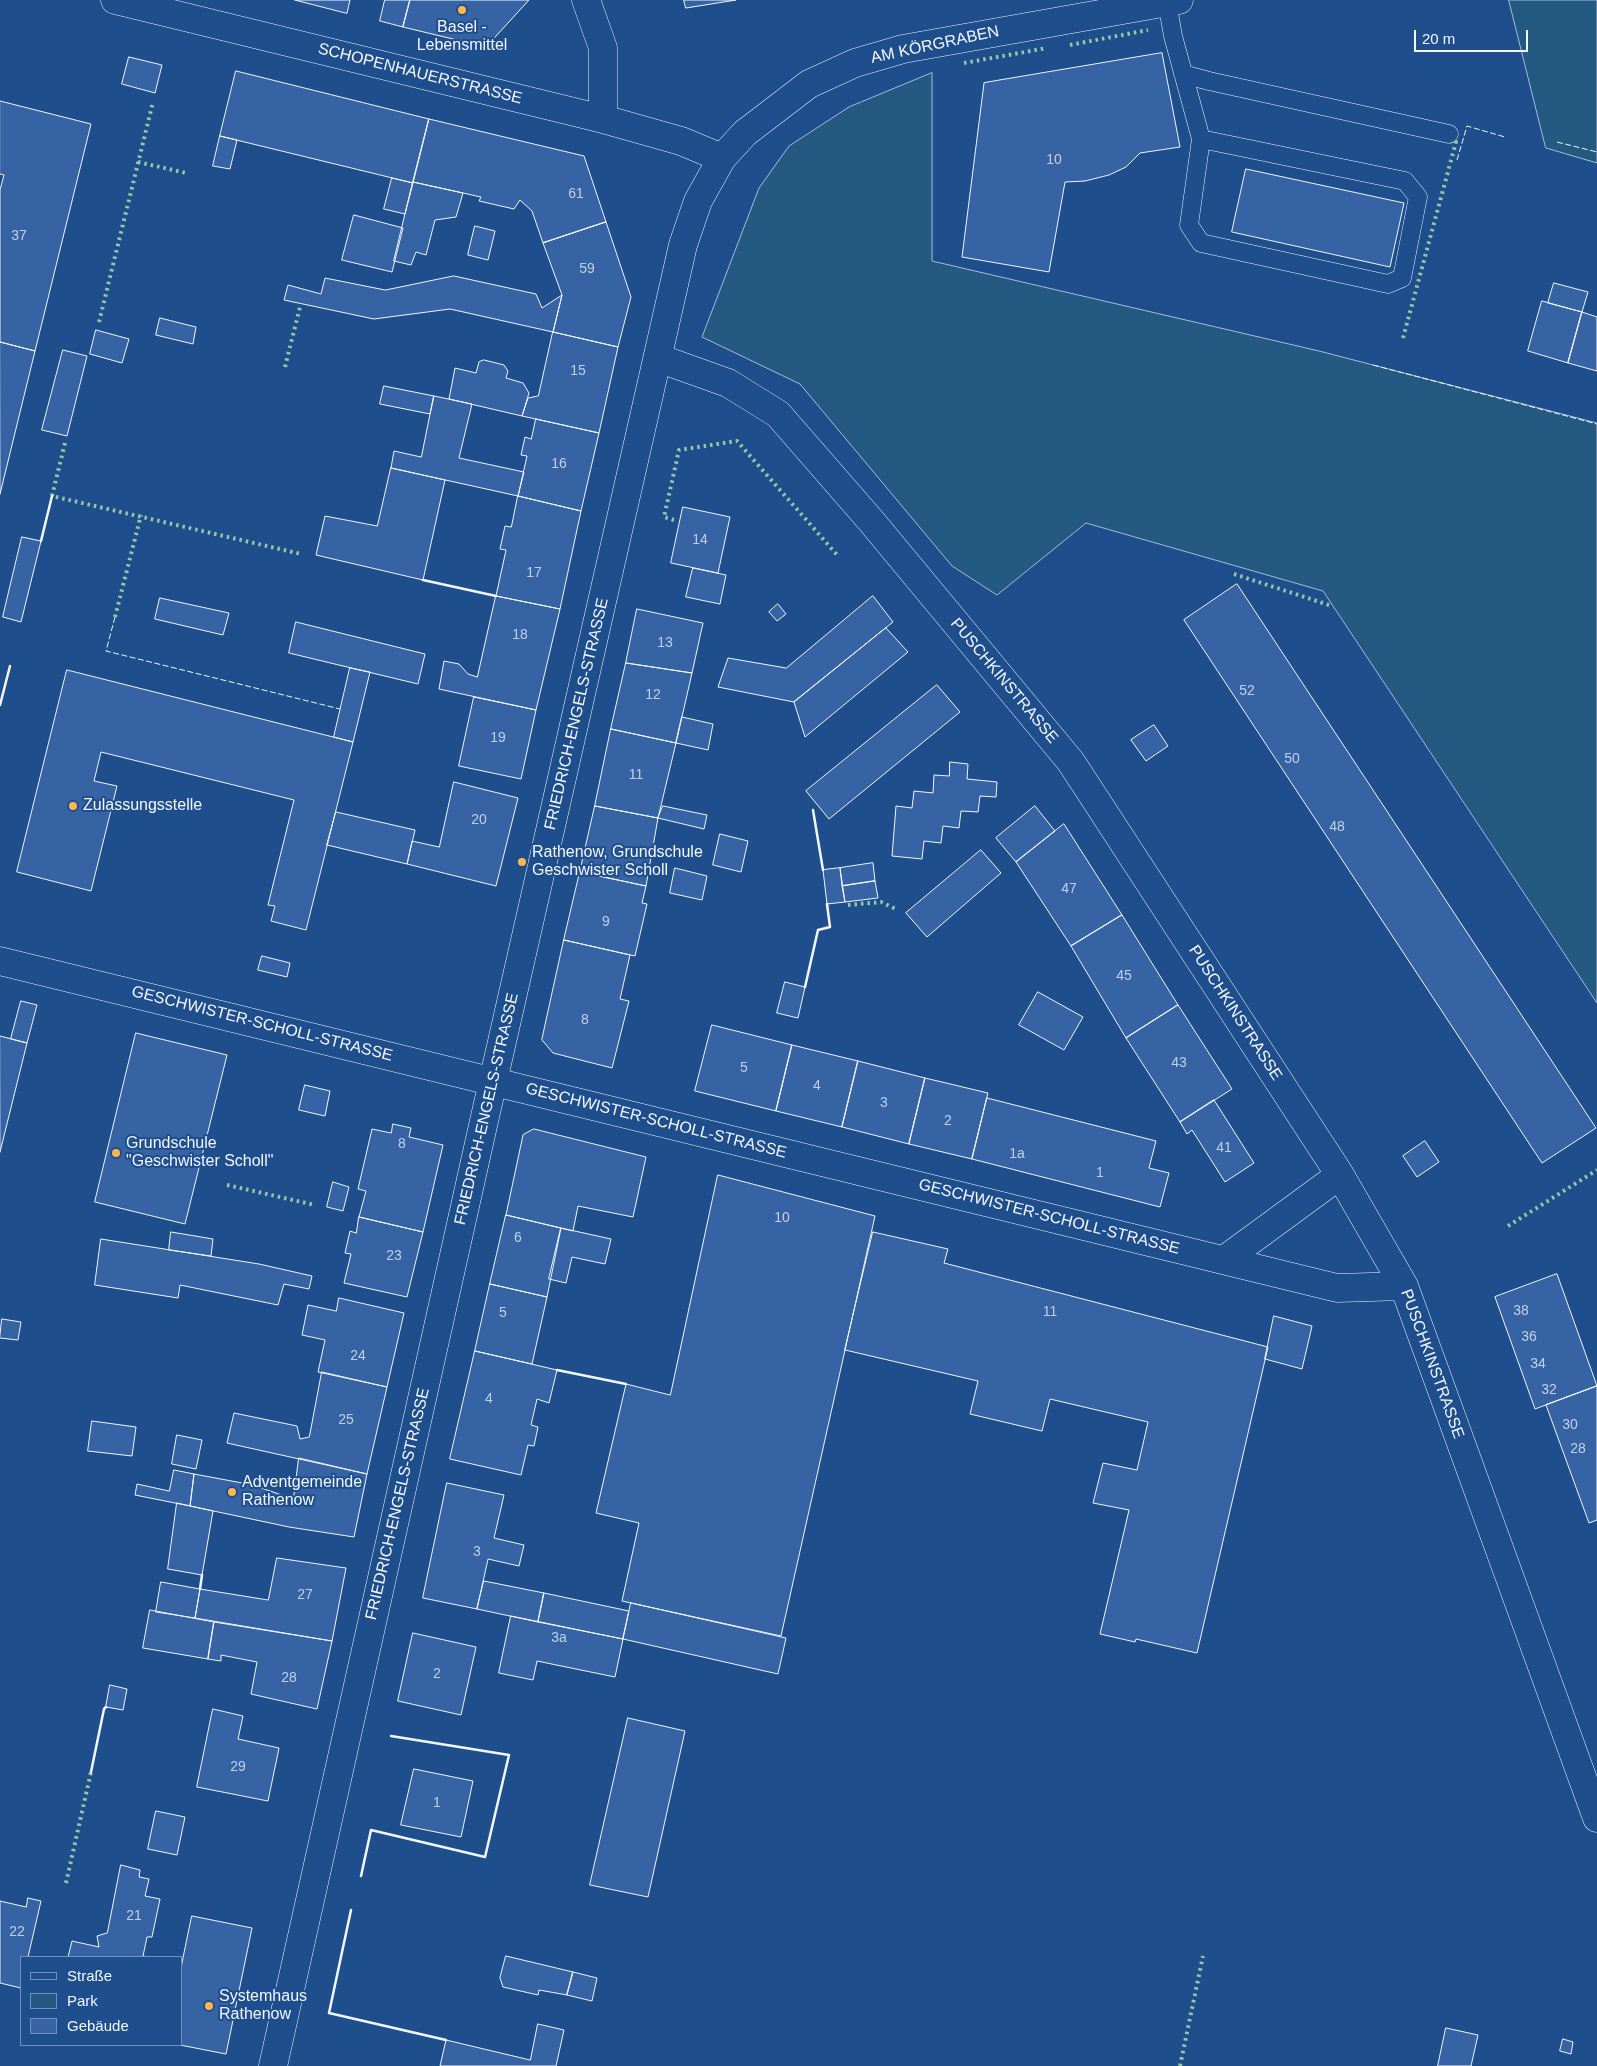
<!DOCTYPE html>
<meta charset="utf-8">
<style>
body{margin:0}
#map{position:relative;width:1597px;height:2066px;overflow:hidden;background:#1f4e8c;font-family:Helvetica,sans-serif}
canvas{display:block}
.legend{position:absolute;left:20px;top:1956px;width:162px;height:90px;box-sizing:border-box;background:#1f4e8c;border:1px solid #7391ba;margin:0;padding:6px 9px;list-style:none;font-size:15px;color:#f2f6ff}
.legend li{display:flex;align-items:center;gap:10px;height:25px}
.legend b{width:25px;border:1px solid #7391ba}
.scale{position:absolute;left:1414px;top:30px;width:114px;height:22px;box-sizing:border-box;border:2px solid #f2f6ff;border-top:0;padding-left:6px;font-size:15px;line-height:18px;white-space:nowrap;color:#f2f6ff;-webkit-text-stroke:4px #1f4e8c;paint-order:stroke}
</style>
<div id="map">
<canvas width="1597" height="2066"></canvas>
<ul class="legend">
<li><b style="height:6px;background:#1f4e8c"></b>Straße</li>
<li><b style="height:14px;background:#245a82"></b>Park</li>
<li><b style="height:14px;background:#3563a3"></b>Gebäude</li>
</ul>
<div class="scale">20 m</div>
</div>
<script>
const g = document.querySelector('canvas').getContext('2d');
g.lineJoin = 'round';
function fillPath(path, color) {
  g.fillStyle = color;
  g.fill(path, 'evenodd');
}
function strokePath(path, color, width, dash) {
  g.strokeStyle = color;
  g.lineWidth = width;
  g.lineCap = dash ? 'butt' : 'round';
  g.setLineDash(dash || []);
  g.stroke(path);
}
function write(font, color, halo, rows, align = 'center') {
  g.font = font + ' Helvetica,sans-serif';
  g.lineWidth = 4;
  g.setLineDash([]);
  g.textBaseline = 'middle';
  g.strokeStyle = halo;
  g.fillStyle = color;
  for (const [text, x, y, turn = 0] of rows) {
    g.save();
    g.translate(x, y);
    g.rotate((+turn || 0) * Math.PI / 180);
    g.textAlign = isNaN(turn) ? turn : align;
    if (halo) g.strokeText(text, 0, 0);
    g.fillText(text, 0, 0);
    g.restore();
  }
}
const green = new Path2D(`
 M1509,0H1597V163L1546,148Z
 M932,73V261L1319,351L1597,423V1003L1323,591L1086,523L997,595L952,566L800,384L702,337L759,188L789,146L849,107Z`);
fillPath(green, '#245a82');
strokePath(green, '#a8bbd7', 1);
const building = new Path2D(`
 M295,0H350L347,13Z
 M385,0H410L403,27L380,21Z
 M410,0H529L486,47L403,27Z
 M684,0H736L686,8Z
 M1162,53L1180,147L1140,153L1126,167L1109,175L1085,181L1065,182L1049,272L962,257L984,83Z
 M129,57L162,65L155,93L122,84Z
 M236,71L429,119L413,183L220,136Z
 M0,101L91,124L35,351L0,342V190L4,175L0,174Z
 M429,119L584,156L606,222L543,243L532,211L520,200L514,209L479,201L481,197L413,182Z
 M220,136L237,140L230,169L213,166Z
 M1246,169L1404,203L1390,267L1232,232Z
 M392,178L413,183L405,214L384,209Z
 M413,182L463,193L456,217L435,220L426,255L416,252L411,265L394,261Z
 M354,215L403,228L392,272L342,260Z
 M606,222L631,297L618,347L553,332L562,295L543,243Z
 M475,226L495,231L488,260L468,255Z
 M454,276L536,294L542,308L562,295L553,332L450,309L374,319L284,300L288,285L321,294L325,278L385,290Z
 M1554,283L1588,292L1582,312L1548,303Z
 M1542,301L1582,312L1568,363L1528,351Z
 M1582,312L1597,317V371L1568,363Z
 M160,318L196,327L193,344L156,335Z
 M96,330L129,339L122,363L90,354Z
 M553,332L618,347L599,433L522,416L528,398L538,396Z
 M0,342L35,351L0,494Z
 M63,350L87,356L67,436L42,430Z
 M484,360L504,365L508,371L506,378L523,383L529,393L522,416L449,399L455,368L476,373L479,362Z
 M384,386L434,396L430,414L380,404Z
 M434,396L472,404L459,458L524,472L518,496L391,468L394,451L421,457Z
 M536,419L599,433L581,511L518,496L527,456L521,455L525,437L531,439Z
 M391,468L445,480L423,580L316,555L325,516L377,526Z
 M518,496L581,511L560,609L496,596L506,550L500,549L505,526L511,527Z
 M683,507L730,517L718,573L671,563Z
 M22,537L41,541L21,622L3,617Z
 M693,568L726,575L720,604L686,597Z
 M1237,584L1596,1128L1542,1163L1184,620Z
 M496,596L560,609L536,710L439,689L444,661L459,664L468,674L477,677Z
 M873,596L893,622L794,702L718,687L728,658L786,668Z
 M160,598L229,613L223,635L155,619Z
 M778,604L786,614L777,621L769,612Z
 M637,609L703,623L692,673L626,663Z
 M296,622L425,654L418,684L289,653Z
 M886,628L908,652L805,737L794,702Z
 M626,663L692,673L676,743L611,729Z
 M350,668L370,672L353,742L334,737Z
 M67,670L353,742L306,930L271,921L275,906L268,905L294,800L101,752L94,781L117,786L91,891L17,872Z
 M937,685L960,712L829,819L806,791Z
 M474,697L536,710L521,779L459,766Z
 M682,717L713,724L708,750L676,743Z
 M1154,725L1168,746L1146,761L1131,740Z
 M611,729L676,743L658,818L595,806Z
 M950,762L968,764L967,779L997,782L996,797L980,796L978,812L961,811L959,828L943,826L941,843L924,841L922,859L892,856L896,806L912,808L914,791L933,793L934,775L949,776Z
 M454,782L518,798L496,886L407,864L412,841L439,847Z
 M595,806L658,818L646,886L580,872Z
 M663,806L707,815L704,829L658,818Z
 M1035,806L1055,831L1016,862L996,838Z
 M336,812L415,830L407,864L327,845Z
 M1064,824L1122,915L1071,946L1016,862Z
 M720,834L748,841L741,872L713,865Z
 M981,850L1001,873L927,937L906,913Z
 M873,863L875,881L842,886L840,868Z
 M675,868L707,876L702,900L670,893Z
 M840,868L845,902L827,904L823,870Z
 M580,872L646,886L642,903L647,904L635,956L564,940Z
 M875,881L878,898L845,902L842,886Z
 M1122,915L1178,1005L1126,1038L1071,946Z
 M564,940L630,955L620,999L629,1001L612,1068L553,1053L542,1040Z
 M262,956L290,963L287,977L258,970Z
 M785,982L805,987L798,1018L777,1013Z
 M1038,992L1083,1017L1064,1050L1019,1025Z
 M21,1001L37,1005L27,1043L11,1039Z
 M1178,1005L1232,1089L1180,1122L1126,1038Z
 M712,1025L792,1045L776,1111L695,1091Z
 M136,1033L227,1055L185,1224L95,1202Z
 M0,1036L27,1043L0,1152Z
 M792,1045L858,1061L842,1127L776,1111Z
 M858,1061L925,1078L909,1144L842,1127Z
 M925,1078L988,1093L972,1159L909,1144Z
 M305,1085L330,1091L325,1116L299,1110Z
 M987,1098L1156,1141L1149,1168L1169,1173L1160,1207L972,1159Z
 M1214,1100L1254,1163L1225,1182L1192,1130L1187,1134L1180,1122Z
 M393,1124L411,1128L409,1137L443,1145L423,1232L359,1217L366,1191L358,1189L372,1129L391,1133Z
 M534,1129L646,1157L633,1217L578,1206L573,1231L506,1215L523,1135Z
 M1425,1141L1439,1162L1417,1177L1403,1156Z
 M718,1175L875,1216L781,1636L622,1601L639,1523L596,1513L626,1384L670,1395Z
 M333,1182L349,1187L343,1211L327,1207Z
 M506,1215L561,1228L547,1297L490,1284Z
 M359,1217L423,1232L407,1297L344,1283L351,1254L345,1253L350,1231L356,1233Z
 M561,1228L611,1239L605,1264L572,1257L566,1283L549,1279Z
 M171,1232L213,1239L211,1256L169,1250Z
 M873,1232L948,1249L944,1263L1268,1347L1197,1653L1136,1639L1135,1642L1100,1634L1129,1510L1093,1503L1103,1463L1137,1470L1148,1422L1050,1399L1042,1431L970,1414L978,1381L845,1350Z
 M101,1239L259,1264L312,1276L309,1289L284,1284L278,1305L180,1285L178,1298L95,1285Z
 M1557,1274L1597,1386L1535,1409L1495,1297Z
 M490,1284L547,1297L532,1364L475,1351Z
 M339,1298L404,1313L387,1387L318,1372L325,1340L302,1335L308,1305L336,1311Z
 M1274,1316L1312,1326L1302,1369L1265,1359Z
 M2,1319L21,1322L18,1340L0,1338Z
 M475,1351L557,1370L549,1403L537,1399L531,1425L538,1427L534,1446L528,1445L521,1475L450,1459Z
 M322,1372L387,1387L367,1474L227,1443L234,1413L297,1426L300,1439L309,1437Z
 M1597,1386V1520L1589,1523L1546,1405Z
 M92,1421L136,1427L132,1456L88,1451Z
 M177,1435L202,1440L196,1469L172,1464Z
 M299,1458L367,1474L354,1537L289,1527L190,1506L194,1474L253,1485L293,1499Z
 M174,1470L194,1474L190,1506L135,1495L137,1484L169,1491Z
 M447,1483L504,1495L494,1538L524,1545L519,1566L488,1559L477,1609L423,1598Z
 M177,1503L213,1511L202,1575L168,1569Z
 M277,1558L346,1568L332,1641L195,1618L200,1589L268,1600Z
 M484,1581L544,1593L538,1622L477,1609Z
 M161,1582L200,1589L195,1618L156,1612Z
 M544,1593L629,1611L623,1639L538,1622Z
 M631,1603L786,1638L778,1674L623,1639Z
 M150,1610L214,1622L208,1659L143,1648Z
 M511,1616L623,1639L615,1677L537,1661L533,1680L499,1673Z
 M214,1622L332,1641L317,1709L251,1694L257,1662L221,1655V1661L208,1659Z
 M413,1633L476,1647L461,1715L398,1701Z
 M110,1685L127,1689L123,1710L106,1707Z
 M213,1709L243,1716L238,1739L279,1748L268,1801L197,1787Z
 M628,1718L685,1731L648,1897L590,1885Z
 M414,1769L473,1781L461,1837L401,1825Z
 M156,1811L185,1817L177,1855L148,1849Z
 M121,1865L140,1870L139,1877L149,1879L145,1896L160,1899L152,1937H147L143,1956L148,1957H68L72,1941L99,1947L97,1936L107,1933Z
 M28,1898L41,1901L28,1957H21V1988L0,1983V1901L26,1907Z
 M192,1916L252,1928L226,2054L180,2045L181,1968Z
 M506,1956L573,1972L567,1995L539,1990L538,1995L503,1987L500,1978Z
 M573,1972L597,1978L592,2001L567,1995Z
 M538,2024L564,2030L556,2066H440L446,2040L530,2060Z
 M1446,2028L1478,2035L1471,2066H1438Z
 M1563,2039L1573,2042L1571,2054L1560,2051Z`);
fillPath(building, '#3563a3');
strokePath(building, '#f2f6ff', 1);
const service = new Path2D(`
 M1167,2L1173,36L1201,139L1189,225L1201,243L1388,284L1402,278L1418,197L1405,181L1201,139
 M1183,74L1209,81L1449,134`);
const minor = new Path2D(`
 M115,0L603,119L681,141L722,158
 M586,0L603,48V119
 M658,358L728,383L778,414L872,522L1071,762L1340,1175L1404,1286L1597,1818
 M0,961L1337,1288L1404,1286
 M1224,1260L1340,1175`);
const tertiary = new Path2D(`
 M273,2066L484,1121L683,245L698,201L722,158L745,133L809,84L855,63L903,49L1179,0`);
strokePath(service, '#f2f6ff', 19);
strokePath(minor, '#f2f6ff', 29);
strokePath(tertiary, '#f2f6ff', 29);
strokePath(service, '#1f4e8c', 18);
strokePath(minor, '#1f4e8c', 28);
strokePath(tertiary, '#1f4e8c', 28);
strokePath(new Path2D(`
 M1070,45L1148,30
 M964,63L1047,48
 M138,162L186,173
 M99,322L153,102
 M1403,338L1456,142L1451,141
 M285,367L300,307
 M65,443L52,496L301,554
 M674,520L664,517L679,450L737,441L838,556
 M1234,574L1332,606
 M115,617L141,515
 M848,905L881,902L898,910
 M227,1185L315,1205
 M1508,1226L1597,1170
 M66,1883L91,1772
 M1180,2066L1203,1956`), '#97c8a6', 4, [2.5, 4]);
strokePath(new Path2D(`
 M1557,142L1597,152
 M1457,160L1467,126L1505,137
 M1373,365L1597,424
 M115,617L106,651L340,709`), '#f2f6ff', 1, [6, 2.5]);
strokePath(new Path2D(`
 M41,541L52,496
 M423,580L496,596
 M0,705L10,666
 M813,810L823,870
 M805,987L818,930L830,927L827,904
 M557,1370L626,1384
 M200,1589L202,1575
 M91,1772L104,1709L106,1707
 M361,1876L371,1830L485,1857L509,1755L391,1736
 M351,1910L329,2013L446,2040`), '#f2f6ff', 2.5);
for (const [x, y, r, color] of [
 [462,10,5,"#ffb74d"],
 [73,806,5,"#ffb74d"],
 [522,862,5,"#ffb74d"],
 [116,1153,5,"#ffb74d"],
 [232,1492,5,"#ffb74d"],
 [209,2006,5,"#ffb74d"]
]) {
  const dot = new Path2D();
  dot.arc(x, y, r, 0, 2 * Math.PI);
  g.fillStyle = color;
  g.fill(dot);
  strokePath(dot, '#1f4e8c', 2);
}
write('14px', '#c3d1e8', null, [
 ["10",1054,160],
 ["61",576,194],
 ["37",19,236],
 ["59",587,269],
 ["15",578,371],
 ["16",559,464],
 ["14",700,540],
 ["17",534,573],
 ["18",520,635],
 ["13",665,643],
 ["52",1247,691],
 ["12",653,695],
 ["19",498,738],
 ["50",1292,759],
 ["11",636,775],
 ["20",479,820],
 ["48",1337,827],
 ["47",1069,889],
 ["9",606,922],
 ["45",1124,976],
 ["8",585,1020],
 ["43",1179,1063],
 ["5",744,1068],
 ["4",817,1086],
 ["3",884,1103],
 ["2",948,1121],
 ["8",402,1144],
 ["41",1224,1148],
 ["1a",1017,1154],
 ["1",1100,1173],
 ["10",782,1218],
 ["6",518,1238],
 ["23",394,1256],
 ["38",1521,1311],
 ["11",1050,1312],
 ["5",503,1313],
 ["36",1529,1337],
 ["24",358,1356],
 ["34",1538,1364],
 ["32",1549,1390],
 ["4",489,1399],
 ["25",346,1420],
 ["30",1570,1425],
 ["28",1578,1449],
 ["3",477,1552],
 ["27",305,1595],
 ["3a",559,1638],
 ["2",437,1674],
 ["28",289,1678],
 ["29",238,1767],
 ["1",437,1803],
 ["21",134,1916],
 ["22",17,1932]
]);
write('16px', '#f2f6ff', '#1f4e8c', [
 ["Basel -",462,28,"center"],
 ["Lebensmittel",462,46,"center"],
 ["Zulassungsstelle",83,806],
 ["Rathenow, Grundschule",532,853],
 ["Geschwister Scholl",532,871],
 ["Grundschule",126,1144],
 ["\"Geschwister Scholl\"",126,1162],
 ["Adventgemeinde",242,1483],
 ["Rathenow",242,1501],
 ["Systemhaus",219,1997],
 ["Rathenow",219,2015]
], 'left');
write('16px', '#f2f6ff', '#1f4e8c', [
 ["AM KÖRGRABEN",935,45,-12],
 ["SCHOPENHAUERSTRASSE",420,74,14],
 ["PUSCHKINSTRASSE",1004,681,50],
 ["FRIEDRICH-ENGELS-STRASSE",577,714,-77],
 ["PUSCHKINSTRASSE",1235,1013,57],
 ["GESCHWISTER-SCHOLL-STRASSE",262,1024,14],
 ["FRIEDRICH-ENGELS-STRASSE",487,1109,-77],
 ["GESCHWISTER-SCHOLL-STRASSE",656,1121,14],
 ["GESCHWISTER-SCHOLL-STRASSE",1049,1217,14],
 ["PUSCHKINSTRASSE",1432,1364,70],
 ["FRIEDRICH-ENGELS-STRASSE",398,1504,-77]
]);
</script>
